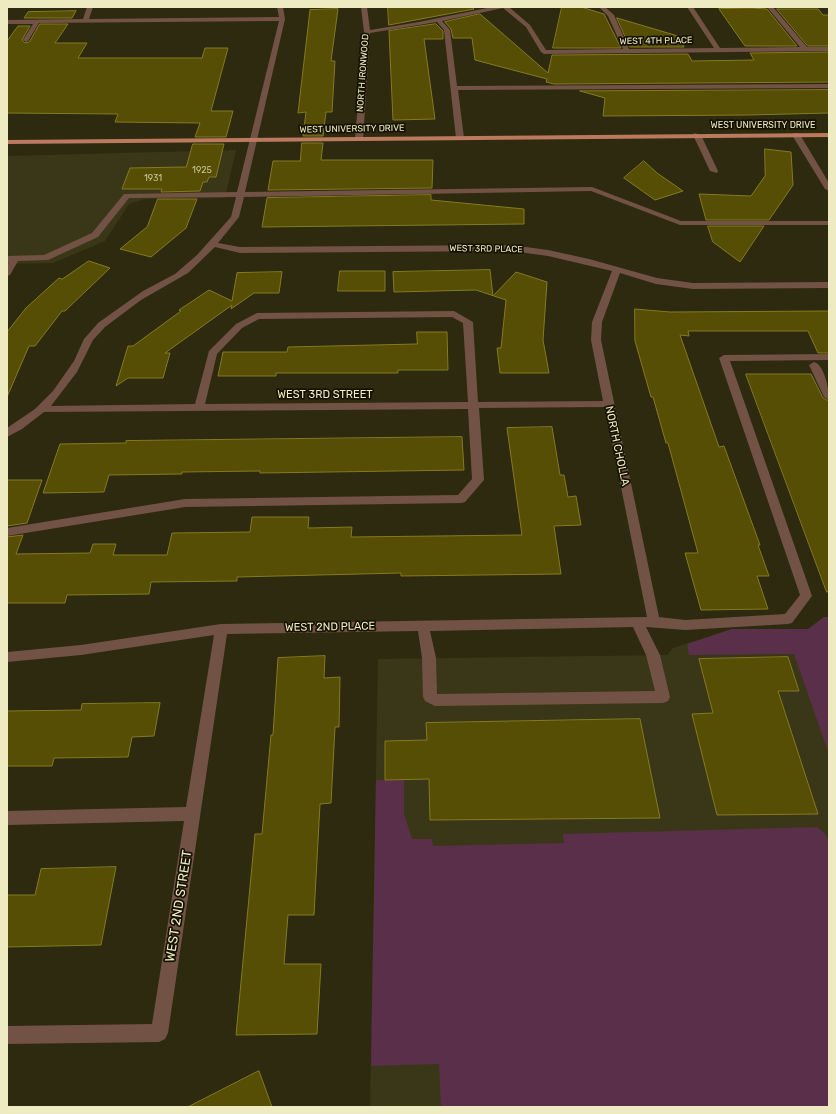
<!DOCTYPE html>
<style>
body{margin:0}
#map{position:relative;width:836px;height:1114px;overflow:hidden;background:#2d2a0f;font-family:Rubik,sans-serif}
canvas{display:block}
.frame{position:absolute;inset:0;border:8px solid #eeeac1;pointer-events:none}
</style>
<div id="map">
<canvas width="836" height="1114"></canvas>
<div class="frame"></div>
</div>
<script>
const g = document.querySelector('canvas').getContext('2d');
g.lineJoin = 'round';
function fillPath(path, color) {
  g.fillStyle = color;
  g.fill(path, 'evenodd');
}
function strokePath(path, color, width, dash) {
  g.strokeStyle = color;
  g.lineWidth = width;
  g.lineCap = dash ? 'butt' : 'round';
  g.setLineDash(dash || []);
  g.stroke(path);
}
function write(font, color, halo, rows, align = 'center') {
  g.font = font + ' Rubik,sans-serif';
  g.lineWidth = 3.5;
  g.setLineDash([]);
  g.textBaseline = 'middle';
  g.strokeStyle = halo;
  g.fillStyle = color;
  for (const [text, x, y, turn = 0] of rows) {
    g.save();
    g.translate(x, y);
    g.rotate((+turn || 0) * Math.PI / 180);
    g.textAlign = isNaN(turn) ? turn : align;
    if (halo) g.strokeText(text, 0, 0);
    g.fillText(text, 0, 0);
    g.restore();
  }
}
fillPath(new Path2D(`
 M236,150L225,198L144,199L129,204L105,241L53,263L7,264V156Z
 M824,617H829V1107H370L378,659L667,655L673,648L732,629H808Z`), '#3a3718');
fillPath(new Path2D(`
 M824,617H829V754L794,654L689,655L687,644L732,629H808Z
 M376,780H404V814L412,839H432L433,846L564,843L563,834L817,827L826,835L829,844V1107H441L439,1064L371,1066Z`), '#5a2f4a');
const building = new Path2D(`
 M388,7H472L474,9L389,25Z
 M562,7H581L604,14L621,48H553Z
 M751,8L767,9L797,46H745L719,9Z
 M338,9L331,61H335L332,112H326L323,136H303L306,112L298,113L310,10Z
 M777,9H818L823,15H829V46H808Z
 M76,11L72,18H24L28,12Z
 M480,14L548,73L552,55L688,54L692,61L754,60L750,53L829,52V82L554,84L546,82L547,79L475,60L472,38H453L451,29L445,22Z
 M617,18L678,36L684,47H630Z
 M40,24H68L55,43H87L78,58H202L205,48H228L211,111H233L226,137H195L200,123L115,122L118,114L7,113V41L18,26H30L22,40L25,43L29,42Z
 M436,24L443,31V39H424L435,119L393,120L389,31Z
 M829,90V113L749,115L603,116L605,98L580,91Z
 M302,143H323L321,160H433L432,188L268,190L273,161H300Z
 M193,144H224L216,177H209L207,182H203L200,191L161,192L162,189H122L130,168L186,167Z
 M765,149L791,152L793,185L769,220H706L699,194L751,196L765,176Z
 M644,161L657,173L683,191L655,200L624,178Z
 M431,195V200L524,209V224L262,227L267,198Z
 M158,199H197L186,228L151,257L120,249L147,227Z
 M708,226H764L740,262L713,242Z
 M89,261L110,268L65,311H62L35,346H29L7,397V332L26,308L59,278L62,279Z
 M490,270L493,296L516,272L547,282L543,340L549,373H500L497,348H501L506,300L476,290L394,292L393,272Z
 M340,271H385V291H338Z
 M282,272L279,293H254L231,309L232,305L165,353H170L163,378H128L116,386L128,346H133L181,311L179,310L209,290L232,301L237,273Z
 M635,309L670,312L829,311V353H818L808,331H688L689,336L680,335L719,447L724,446L760,545H758L769,576H757L768,609L701,610L685,553H698L668,443H666L653,397H651L635,341Z
 M417,332H447L448,370H398V373H276V376H218L223,352H287L288,347L417,344Z
 M746,374H811L823,398L829,401V591L827,592Z
 M552,427L560,475H564L568,497L576,496L581,525L554,526L561,574L401,576V573L237,577V581L151,582L149,594L67,595L65,603H7V537L23,535L16,554L90,553L93,544H116L113,555H167L172,533L250,532L252,517H309L308,528L352,527L351,537L522,535L507,428Z
 M462,437L464,470L260,473V471L182,472V474L109,475L104,492L43,493L60,444L126,443V441Z
 M7,480H42L27,523L7,526Z
 M325,656L324,678L340,677L339,727H335L331,803L320,804L314,915H288L284,964H321L317,1034L236,1035L255,834H262L271,735H273L278,658Z
 M788,657L799,691H778L818,814L717,815L692,714L713,713L699,659Z
 M160,703L154,736L132,737L128,757L54,758L52,766H7V711L81,710L82,704Z
 M640,719L660,818L430,820L429,779L385,780V741L427,740L426,723Z
 M116,867L101,945L7,947V895H35L41,869Z
 M259,1071L272,1107H188Z`);
fillPath(building, '#554e04');
strokePath(building, '#847b21', 1);
fillPath(new Path2D(`
 M87,7H93L89,19L279,17L277,7H283L285,19L245,192L592,187L681,221H829V225H680L591,191L244,197L239,217L218,243L240,247L511,245L548,250L589,259L657,278L693,283L829,282V288L693,289L656,284L620,273L602,322L601,340L659,617L685,620L785,614L800,595L719,358L724,355L829,354V360L730,361L812,596L792,623L788,624L685,630L646,627L660,655L670,697L668,701L663,703L435,706L425,701L423,697L422,658L418,631L227,634L168,1033L165,1039L159,1042L7,1044V1026L152,1024L184,821L7,825V811L186,807L214,635L81,655L7,662V652L81,645L221,624L647,617L605,407L479,408L484,480L465,502L461,503L185,507L7,536V528L185,499L458,495L472,479L468,409L44,412L22,429L7,437V428L35,409L53,391L74,361L84,339L98,323L143,291L175,274L197,255L231,217L236,197L129,198L98,237L48,260L18,261L10,275L7,276V265L9,262H7V256L44,255L92,233L124,194L237,192L279,21L39,23L28,41L26,42L23,40L33,24H7V20L83,19ZM215,247L240,253L511,251L548,256L612,271L592,322L591,340L603,401L478,402L473,322L454,311L257,313L236,324L209,351L195,404L51,406L77,372L93,340L105,327L141,300L188,273ZM452,317L463,323L468,402L205,404L217,354L242,328L259,319ZM633,627L646,655L655,691L437,694L436,658L430,631Z
 M361,7H367L370,30L419,22L492,7H509L530,25L546,50L623,49L608,16L599,7H605L614,15L629,49L714,48L687,7H693L720,48L800,47L767,7H773L807,47H829V51L544,54L541,52L526,27L503,8L442,21L450,30L457,86L829,84V88L458,90L464,138L460,140L456,138L444,30L437,22L370,33L363,139L359,141L355,139L364,32Z
 M694,133L701,135L718,171L717,173L710,171L693,135Z
 M793,133H799L829,183V191L825,189L792,135Z
 M814,362C825,365 829,390 829,400L824,397L809,365Z`), '#725245');
fillPath(new Path2D(`
 M829,133V137L7,144V140Z`), '#bb795e');
write('9px', '#eeeac1', '#151200', [
 ["WEST 4TH PLACE",656,41,-1],
 ["NORTH IRONWOOD",363,73,-86],
 ["WEST UNIVERSITY DRIVE",763,125],
 ["WEST UNIVERSITY DRIVE",352,129,-1],
 ["WEST 3RD PLACE",486,249,1]
]);
write('9px', '#c8c392', null, [
 ["1925",202,170],
 ["1931",153,178]
]);
write('11px', '#eeeac1', '#151200', [
 ["WEST 3RD STREET",325,395],
 ["NORTH CHOLLA",617,446,78],
 ["WEST 2ND PLACE",330,627,-1]
]);
write('13px', '#eeeac1', '#151200', [
 ["WEST 2ND STREET",179,906,-81]
]);
</script>
